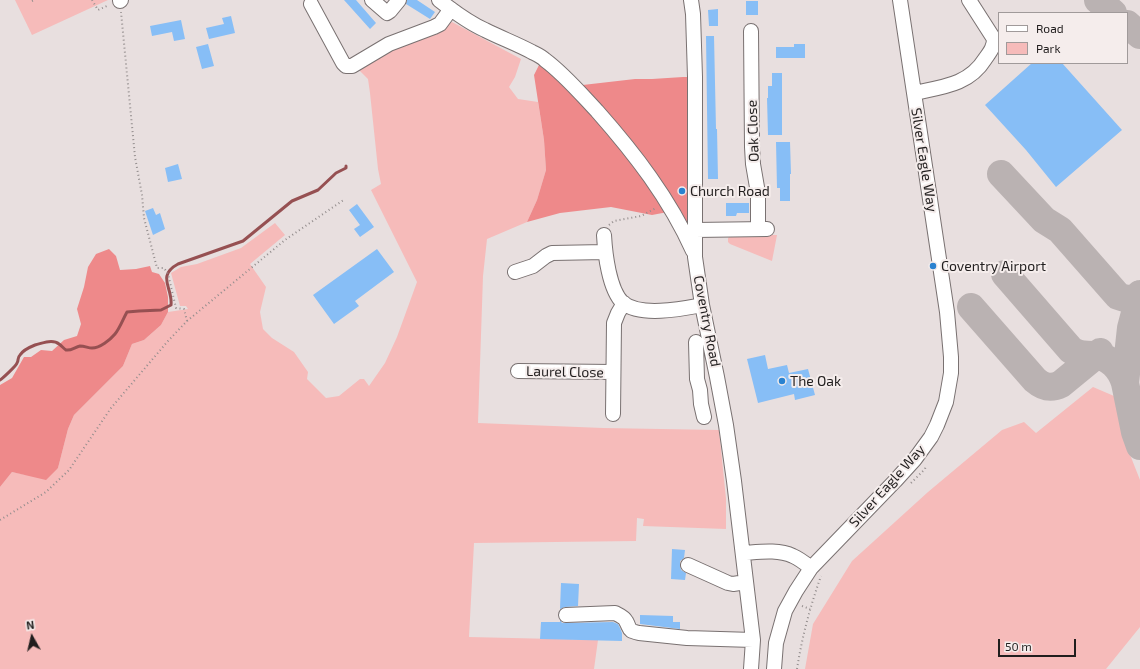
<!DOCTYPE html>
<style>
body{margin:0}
#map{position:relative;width:1140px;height:669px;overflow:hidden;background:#e8dfdf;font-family:"Exo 2",sans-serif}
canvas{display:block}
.legend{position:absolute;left:998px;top:12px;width:130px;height:52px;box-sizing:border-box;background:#f5edec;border:1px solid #a09a9a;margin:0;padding:5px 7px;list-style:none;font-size:12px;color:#211e1e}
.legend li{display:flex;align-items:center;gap:8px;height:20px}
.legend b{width:20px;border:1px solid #a09a9a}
.north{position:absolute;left:12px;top:617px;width:40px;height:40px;-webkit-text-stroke:3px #f5edec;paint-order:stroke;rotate:352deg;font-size:11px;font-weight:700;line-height:16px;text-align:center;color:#211e1e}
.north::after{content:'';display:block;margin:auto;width:14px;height:18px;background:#211e1e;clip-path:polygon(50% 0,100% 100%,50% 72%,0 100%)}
.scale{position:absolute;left:998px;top:639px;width:78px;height:18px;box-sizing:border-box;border:2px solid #211e1e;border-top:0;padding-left:5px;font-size:12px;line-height:14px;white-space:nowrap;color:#211e1e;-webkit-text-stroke:3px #f5edec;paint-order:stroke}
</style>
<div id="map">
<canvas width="1140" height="669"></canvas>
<ul class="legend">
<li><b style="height:5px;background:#fff"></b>Road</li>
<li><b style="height:11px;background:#f6bbba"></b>Park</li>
</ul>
<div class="north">N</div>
<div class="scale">50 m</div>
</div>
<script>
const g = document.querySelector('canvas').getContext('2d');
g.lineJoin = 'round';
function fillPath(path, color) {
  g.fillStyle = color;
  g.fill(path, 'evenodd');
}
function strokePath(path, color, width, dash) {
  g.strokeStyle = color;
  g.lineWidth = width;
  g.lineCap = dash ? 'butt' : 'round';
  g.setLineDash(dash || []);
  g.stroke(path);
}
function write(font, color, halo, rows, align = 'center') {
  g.font = font + ' "Exo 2",sans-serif';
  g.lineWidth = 4;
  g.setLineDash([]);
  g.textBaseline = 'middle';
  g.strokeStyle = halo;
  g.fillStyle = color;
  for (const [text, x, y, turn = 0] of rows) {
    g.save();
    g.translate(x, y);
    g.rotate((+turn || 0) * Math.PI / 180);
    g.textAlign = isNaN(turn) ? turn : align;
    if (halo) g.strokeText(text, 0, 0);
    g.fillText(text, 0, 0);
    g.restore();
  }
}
fillPath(new Path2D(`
 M15,0H108L32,35Z
 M452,22L521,59L515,77L509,87L518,99L538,102L544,140L546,170L537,200L527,222L487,239L483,276L478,423L603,428L719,430L726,499V529L643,526L644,519L637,518L636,541L474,543L469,637L598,640L594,669H0V487L12,472L26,475L58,468L68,429L74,415L123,366L132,344L144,340L161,325L168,312L188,309L186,306H180L171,273L181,267L197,264L241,248L275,223L285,235L250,264L266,287L260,312L263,329L272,338L294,352L308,372L307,379L326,398L339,396L360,379H364L369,386L385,363L397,337L417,282L371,190L381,184L378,169L370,93L368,79L358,69L396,47L419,40Z
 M732,235H777L772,261L730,244L728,242V238Z
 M1093,387L1114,396L1125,442L1140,480V627L1106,669H805L813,624L852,561L928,492L1002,430L1024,422L1036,433Z`), '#f6bbba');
fillPath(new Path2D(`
 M540,63L574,86L635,79H652L683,77H695V257L673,211L652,215L611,207L560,213L527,222L537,200L546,170L544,140L534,75Z
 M109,249L116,256L120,270L136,269L150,266L152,272L159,274L165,283L168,297V312L161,325L144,340L132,344L123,366L74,415L68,429L58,468L46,480L12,472L0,487V385L12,378L24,357H31L41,350L52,351L64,340L77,336L81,324L77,309L84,287L88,267L96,254Z`), '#ee898a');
strokePath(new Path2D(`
 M0,380C3,378 16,366 17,363C19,360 17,358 20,355C23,350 30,347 35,345C42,343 53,339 59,344C62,346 63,348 66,350C71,351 75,347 80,346C85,346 88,348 92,348C100,348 110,340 115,334C120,328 123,319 127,312L139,311L161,310L171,305C173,288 156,276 178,264L243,241L292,201L318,190L336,173L346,168V166`), '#965052', 3);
strokePath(new Path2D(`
 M1098,0L1113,13
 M1127,24L1140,35
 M1001,174L1044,220L1060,230L1118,296C1126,299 1133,301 1140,294
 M1005,274L1071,350C1081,356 1084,354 1095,355C1110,357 1121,369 1125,383
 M1140,294L1131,328L1125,383L1135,432L1140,446
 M971,307L1035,380C1043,387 1051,389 1061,384L1100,352`), '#bab2b2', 28);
fillPath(new Path2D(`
 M344,0H356L376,23L370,29Z
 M407,0H417L435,12L430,19L406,4Z
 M746,1H758V15H746Z
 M718,9V26H709L708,10Z
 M231,16L235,33L209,39L206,28L224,24L222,18Z
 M181,20L185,39L174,41L172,32L152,36L150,26Z
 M706,36H714L716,129H717L718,179H708Z
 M208,44L214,66L202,69L196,47Z
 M794,44H805V58H776V47H794Z
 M1032,63H1062L1122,130L1056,187L1026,150L985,105Z
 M772,73H782V135H768L767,98H768V86H772Z
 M776,142H790L791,174H790V201H780V188H777Z
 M178,164L182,179L168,182L165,168Z
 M726,203H749V213H737L736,216H726Z
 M357,204L374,227L360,237L354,229L360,225L349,210Z
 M153,208L156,215L160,213L165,229L153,235L145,211Z
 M377,249L394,272L355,301L359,306L334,324L313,295Z
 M765,355L768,369L787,365L789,373L808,369L815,395L795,400L794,394L758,403L747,359Z
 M672,549L685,550L684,558L680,561V565L681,570L686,573L685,580L671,579Z
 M561,583L579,584L578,606L565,607L560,609Z
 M640,615L673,616V622H680V629L640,624Z
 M560,620L562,623H566L613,622L618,624L620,628L622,633V641L540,639L541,622H560Z`), '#87bef6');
const minor = new Path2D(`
 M372,0L387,13L390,11L399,0
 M439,0C453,11 469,23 485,30C501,38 517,44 532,52C536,54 541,56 545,60C564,74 580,93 597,111C635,154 669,198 693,251
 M691,0L693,14L695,77V257L702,305L717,377L726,425L734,481L753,640L751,669
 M120,1L121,0
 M311,4L343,63L346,66H352L389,44L434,27L440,24L451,9
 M751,31L752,147L753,164L758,193V229
 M914,93C942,87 969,85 985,59C990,52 994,47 994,39L969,0
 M695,230L767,229
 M604,235C605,253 609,290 623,303C641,317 681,309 702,305
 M515,272L533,266L546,256L552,253L605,252
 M696,342L697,379L700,390L701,404L704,417
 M518,371L613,372
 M613,414L614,323L618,313L624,303
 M743,553C759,552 778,549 793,556C800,559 806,564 811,568
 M688,565L728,583L733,584L746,582
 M566,615L615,613C619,615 624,617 626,621C631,630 627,630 639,633L687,638L753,640
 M774,669L776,643L785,611L796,591L811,568L895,481L915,459L931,437L937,425L946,402L951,373V357L947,312L900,0`);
strokePath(minor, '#797171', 16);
strokePath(new Path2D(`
 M92,0L98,10L109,5
 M32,1L34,0
 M609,225L614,221L641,216L656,208
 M187,321L285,240L345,199
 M911,483L925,469L926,465
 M0,520L46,492L69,470L111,408L168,341L187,321L184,309L176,308L168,274L164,268H157L144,218L142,195L135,157L121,12
 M802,606L810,609
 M797,669C802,637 810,607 821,576`), '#938d8d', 2, [1, 3]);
strokePath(minor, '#fff', 14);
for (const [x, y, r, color] of [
 [682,191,4,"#2a82d0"],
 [933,266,4,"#2a82d0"],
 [782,381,4,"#2a82d0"]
]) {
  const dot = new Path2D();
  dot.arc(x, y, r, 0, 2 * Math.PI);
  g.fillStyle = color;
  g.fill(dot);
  strokePath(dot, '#f5edec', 1.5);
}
write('14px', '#211e1e', '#f5edec', [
 ["Oak Close",753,131,-92],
 ["Silver Eagle Way",924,160,81],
 ["Coventry Road",707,321,79],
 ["Laurel Close",565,372,1],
 ["Silver Eagle Way",887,486,-48]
]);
write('14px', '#211e1e', '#f5edec', [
 ["Church Road",690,191],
 ["Coventry Airport",941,266],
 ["The Oak",790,381]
], 'left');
</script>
